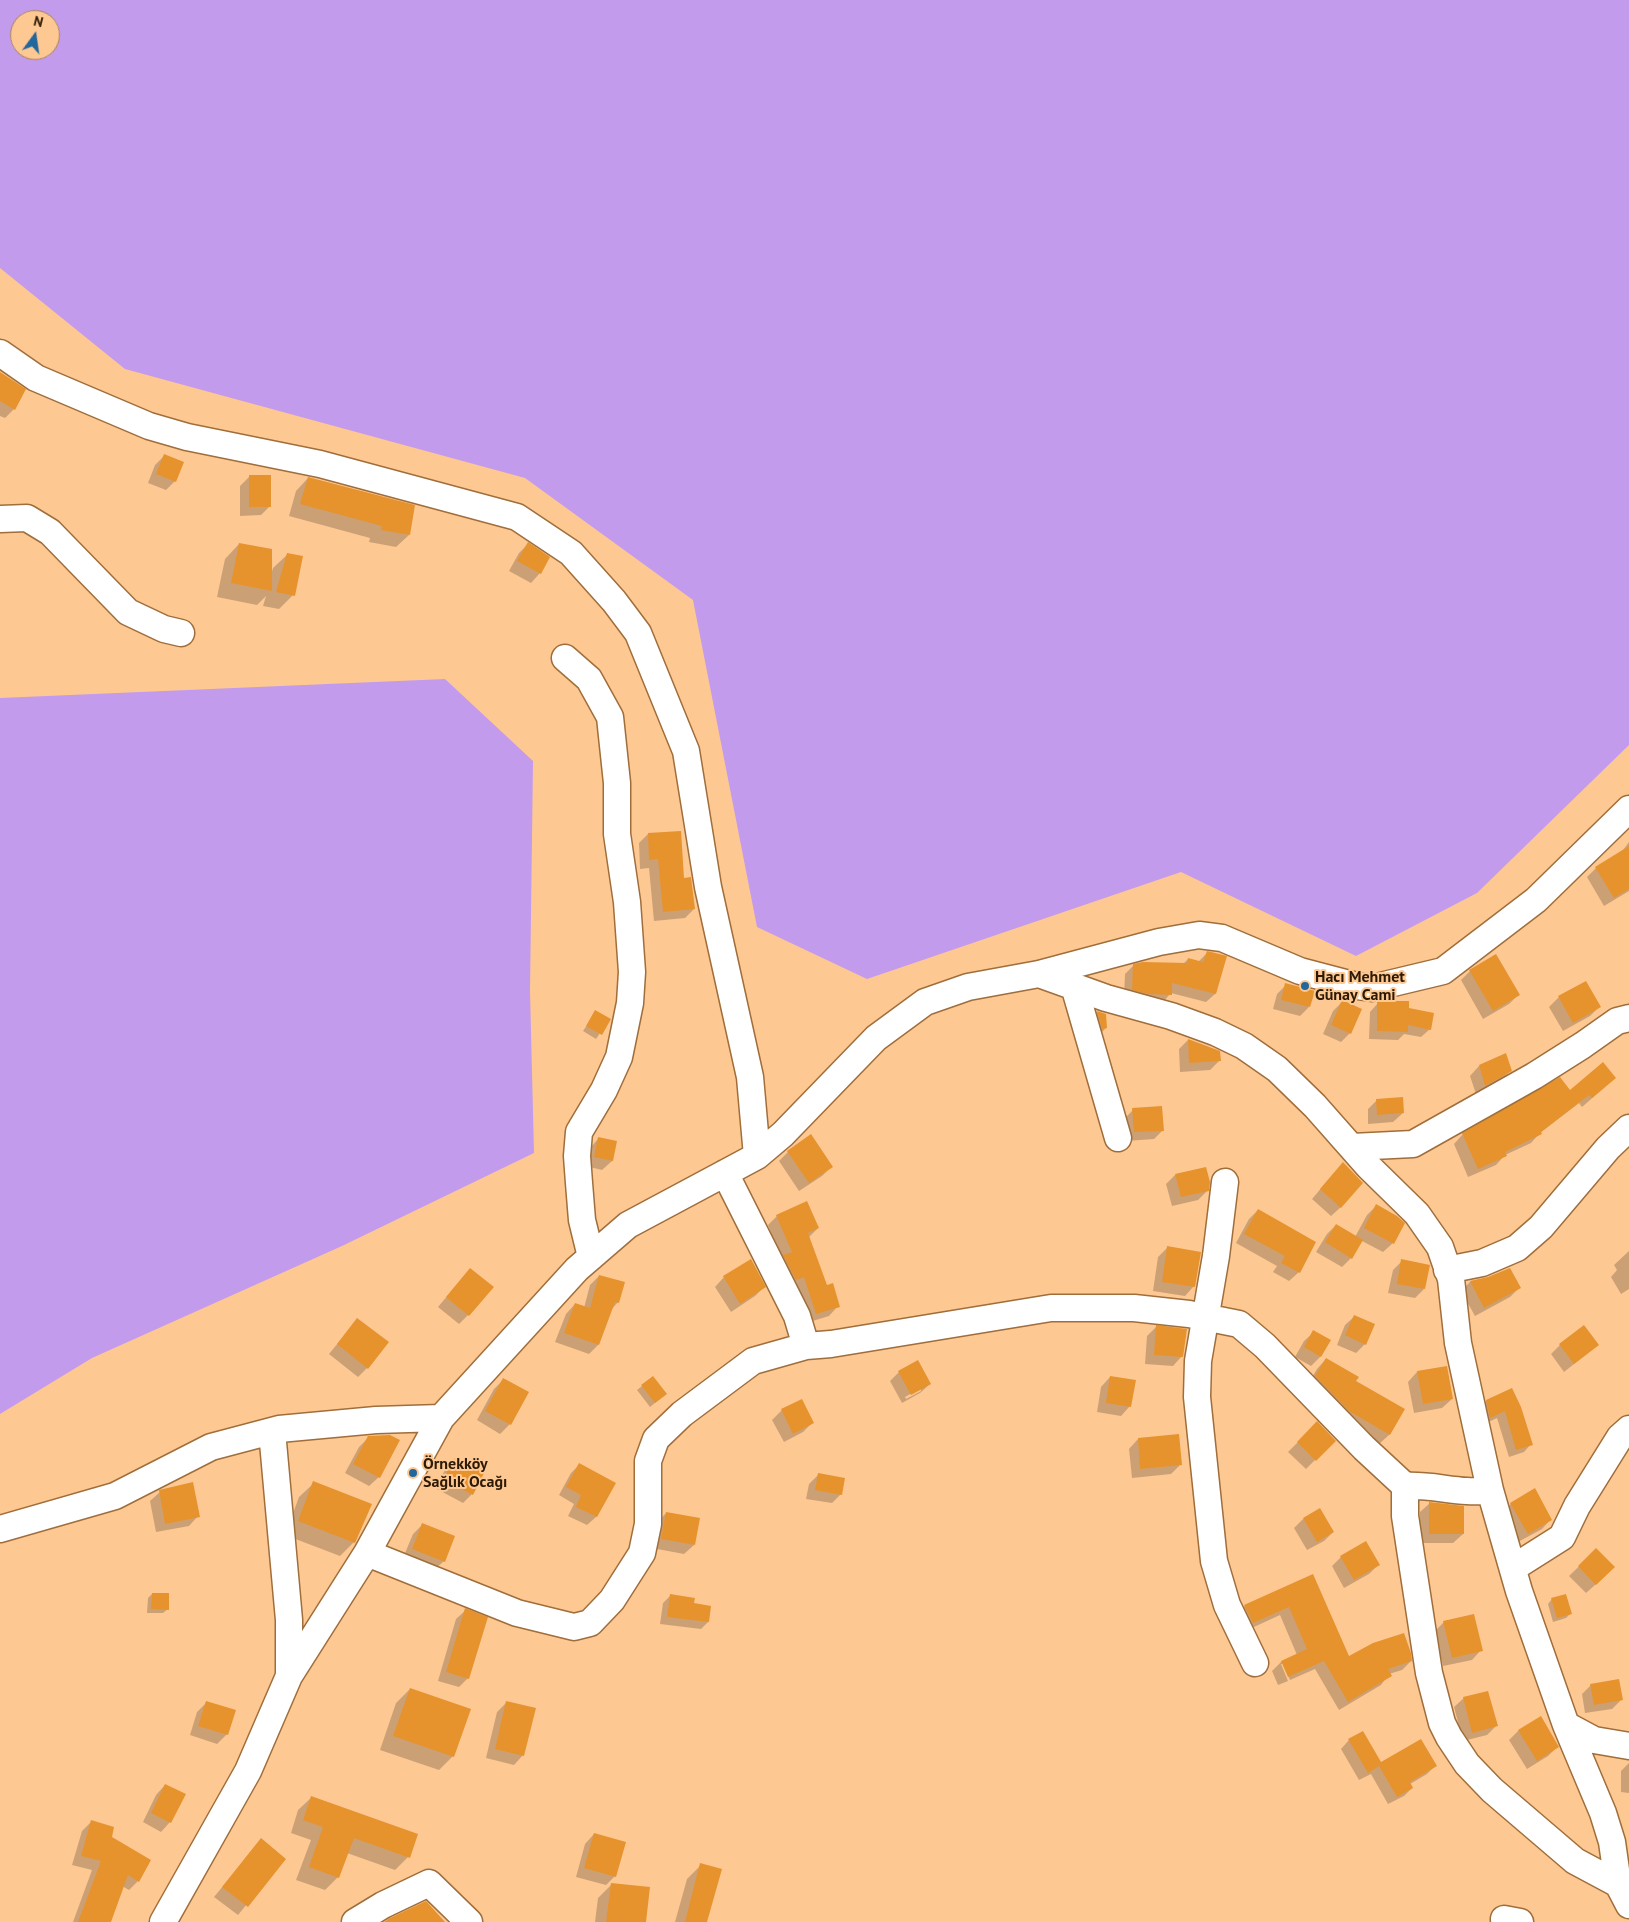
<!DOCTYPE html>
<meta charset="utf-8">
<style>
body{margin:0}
#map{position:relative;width:1629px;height:1922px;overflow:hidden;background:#fec893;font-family:"PT Sans",sans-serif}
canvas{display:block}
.north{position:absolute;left:10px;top:10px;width:50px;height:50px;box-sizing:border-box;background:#fec893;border:1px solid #aa825a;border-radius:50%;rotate:14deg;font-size:14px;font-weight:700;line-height:20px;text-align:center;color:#2d1a04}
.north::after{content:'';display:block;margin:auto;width:18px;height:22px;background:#23689d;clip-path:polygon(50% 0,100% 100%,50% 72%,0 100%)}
</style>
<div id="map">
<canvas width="1629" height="1922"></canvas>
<div class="north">N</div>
</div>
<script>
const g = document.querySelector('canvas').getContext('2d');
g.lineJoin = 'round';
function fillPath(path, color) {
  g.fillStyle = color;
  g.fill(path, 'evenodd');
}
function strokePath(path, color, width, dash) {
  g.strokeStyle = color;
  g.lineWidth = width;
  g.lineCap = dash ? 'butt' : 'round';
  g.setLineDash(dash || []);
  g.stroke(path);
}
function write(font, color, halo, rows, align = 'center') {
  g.font = font + ' "PT Sans",sans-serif';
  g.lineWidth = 4;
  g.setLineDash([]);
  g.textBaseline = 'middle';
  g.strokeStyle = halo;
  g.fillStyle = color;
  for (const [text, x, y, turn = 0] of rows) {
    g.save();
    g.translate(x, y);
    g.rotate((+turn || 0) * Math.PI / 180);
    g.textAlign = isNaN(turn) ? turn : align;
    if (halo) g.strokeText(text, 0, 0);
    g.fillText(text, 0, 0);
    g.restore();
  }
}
fillPath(new Path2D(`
 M0,0H1629V745L1477,893L1356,956L1181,872L867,979L757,927L693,600L525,478L125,369L0,268ZM20,20H50V50H20Z
 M445,679L533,761L530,991L534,1153L342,1246L92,1358L0,1414V698Z`), '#c29bec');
fillPath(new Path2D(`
 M0,374L14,409L5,418L0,416Z
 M164,456L175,481L166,490L148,483L155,465Z
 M249,477L270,506L261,515L240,516V486Z
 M308,478L409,535L396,547L369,542L370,538L289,516L296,491Z
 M239,544L271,575L273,568L288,554L293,595L279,609L263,606L266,596L257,605L217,597L225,559Z
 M528,544L540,573L531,583L509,571L519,553Z
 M648,834L683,879L694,909L685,918L654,921L649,868L640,869L639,843Z
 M1629,842V891L1604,906L1587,877L1596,868L1621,853Z
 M1207,953L1225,957L1215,994L1206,1002L1171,993L1162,1003L1124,998L1125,974L1133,966L1183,964L1188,959L1198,962Z
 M1470,971L1518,995L1509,1004L1483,1019L1461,980Z
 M1586,982L1599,1007L1590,1016L1563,1031L1549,1007L1559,997Z
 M1286,985L1309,1007L1300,1016L1273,1009L1277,994Z
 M1342,1002L1350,1033L1341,1042L1323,1034L1333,1011Z
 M1378,1003L1430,1029L1421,1037L1404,1034L1398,1040L1369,1039L1370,1012Z
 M596,1012L609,1020L596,1039L583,1031Z
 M1097,1012L1105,1014L1106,1028L1102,1032H1098L1093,1016Z
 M1188,1040L1209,1047L1220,1060L1210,1070L1180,1072L1179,1049Z
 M1505,1055L1510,1071L1501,1080L1476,1094L1470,1076L1479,1066Z
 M1605,1087L1582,1107L1579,1103L1540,1133L1531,1143L1505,1155L1496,1165L1468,1177L1454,1144L1463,1134L1570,1092Z
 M1377,1100L1403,1113L1393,1122L1368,1124V1109Z
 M1133,1110L1163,1130L1154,1139L1126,1141L1124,1119Z
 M599,1138L616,1142L612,1161L602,1170L586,1166L590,1148Z
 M788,1152L831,1167L822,1176L799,1191L779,1161Z
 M1334,1173L1341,1207L1331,1216L1312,1199Z
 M1175,1175L1208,1190L1198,1200L1172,1206L1166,1184Z
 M1376,1206L1393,1243L1383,1252L1362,1241L1351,1258L1342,1267L1316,1252L1327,1234L1336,1225L1355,1237L1367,1215Z
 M1258,1210L1299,1272L1289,1281L1273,1272L1277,1266L1236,1243L1249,1219Z
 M777,1216L818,1228L808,1238L826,1287L838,1306L829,1316L806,1323L768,1225Z
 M1167,1248L1194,1286L1185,1296L1153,1291L1158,1257Z
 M1629,1251V1289L1621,1294L1611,1277L1617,1270L1614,1265Z
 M1402,1261L1424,1289L1415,1298L1388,1293L1393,1270Z
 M470,1269L468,1315L459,1324L438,1307Z
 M599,1276L618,1302L611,1310L598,1345L589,1354L555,1342L566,1314L575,1304L584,1308L590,1285Z
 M724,1277L764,1287L755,1296L731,1312L715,1287Z
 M1488,1278L1519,1288L1510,1297L1475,1316L1461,1291L1470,1282Z
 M1355,1316L1365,1344L1356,1353L1337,1345L1345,1325Z
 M357,1320L367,1368L358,1377L329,1354Z
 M1156,1327L1182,1356L1173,1366L1145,1364L1147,1336Z
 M1314,1332L1329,1341L1320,1357L1311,1366L1295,1357L1304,1341Z
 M1560,1345H1598L1564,1372L1551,1354Z
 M1326,1359L1355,1381L1403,1410L1389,1435L1379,1444L1340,1421L1307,1386L1317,1369Z
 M899,1372L930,1384L920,1393L902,1403L890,1381ZM921,1388V1391L906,1399L905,1397Z
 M1417,1372L1452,1399L1442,1408L1414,1413L1408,1382Z
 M1110,1377L1130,1406L1121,1416L1097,1412L1101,1387Z
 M652,1378L661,1398L650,1407L637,1390Z
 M503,1380L527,1393L510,1424L500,1434L477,1420L494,1389Z
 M1511,1390L1531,1444L1524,1452L1509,1457L1497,1418L1482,1425L1479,1409L1486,1401Z
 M782,1410L812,1423L803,1432L784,1442L772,1420Z
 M1317,1423L1334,1441L1306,1469L1288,1452Z
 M369,1437L379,1477L369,1486L345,1473L359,1447Z
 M1138,1439L1180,1465L1171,1474L1132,1478L1129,1449Z
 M455,1459L472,1494L463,1503L435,1488L446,1468Z
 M580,1464L614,1483L596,1517L587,1525L568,1516L574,1504L559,1495L571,1473Z
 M818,1475L841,1494L832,1503L806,1499L809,1484Z
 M314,1483L354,1542L340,1556L285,1535L299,1497Z
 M160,1492L198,1516L189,1526L156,1532L150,1501Z
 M1430,1503L1463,1534L1453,1543H1420V1512Z
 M1511,1504L1551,1519L1542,1529L1518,1542L1501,1513Z
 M666,1513L694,1545L684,1554L652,1548L657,1523Z
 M1303,1519L1333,1532L1324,1541L1307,1550L1294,1528Z
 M422,1525L444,1561L434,1570L403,1558L413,1534Z
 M1596,1550L1604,1577L1586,1593L1569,1576Z
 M1341,1557L1378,1565L1369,1574L1344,1588L1332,1566Z
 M1312,1576L1348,1658L1411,1661L1402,1670L1389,1674L1381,1685L1339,1710L1315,1669L1290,1680L1283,1664H1281L1288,1681L1278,1685L1272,1671L1281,1662L1297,1655L1280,1615L1243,1632L1236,1615L1245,1606Z
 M152,1594L168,1609L163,1613H147L148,1598Z
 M670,1596L693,1605L708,1622L701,1629L660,1624L663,1603Z
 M1552,1599L1570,1614L1566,1618L1553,1622L1548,1604Z
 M466,1610L468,1678L459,1687L438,1681L456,1619Z
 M1444,1622L1481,1650L1472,1660L1443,1666L1435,1631Z
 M1591,1685L1622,1699L1612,1709L1585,1713L1582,1694Z
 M410,1689L453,1756L439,1770L380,1750L396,1703Z
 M1464,1698L1496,1726L1487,1735L1463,1741L1454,1707Z
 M207,1702L227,1734L217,1744L190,1735L197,1712Z
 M507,1702L523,1755L514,1765L486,1758L497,1712Z
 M1541,1717L1557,1747L1548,1756L1527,1769L1509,1740L1518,1731Z
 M1349,1740L1380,1764L1435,1766L1427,1774L1410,1784L1412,1788L1404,1796L1388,1804L1371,1774L1359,1780L1341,1749Z
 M1629,1763V1793L1621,1792V1771Z
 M165,1785L170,1822L161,1832L143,1822L156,1795Z
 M312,1797L408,1857L395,1870L347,1853L338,1877L325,1890L296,1880L311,1840L291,1833L298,1810Z
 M91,1822L110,1838L138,1881L129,1890L122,1886L109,1922H73L92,1870L72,1865L82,1831Z
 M594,1834L615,1876L606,1885L576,1877L585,1844Z
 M261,1840L284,1859L238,1915L214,1897Z
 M701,1865L706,1922H675L687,1879Z
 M612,1884L645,1922H595L598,1898Z`), '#0003');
fillPath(new Path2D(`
 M0,372L26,389L15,410L0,401Z
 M164,454L184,462L176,482L156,474Z
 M249,475H271V507H249Z
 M308,477L415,505L410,535L381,530L382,526L300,504Z
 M528,542L550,557L541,574L517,561Z
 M239,543L272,549V591L231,583Z
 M287,553L303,556L295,596L276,592Z
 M681,831L684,878L691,877L695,909L663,912L658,859L649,860L648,833Z
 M1629,846V889L1614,898L1595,867Z
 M1207,951L1227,956L1216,994L1172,983V995L1148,994L1132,990L1133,964L1143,962L1187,963L1188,958L1203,962Z
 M1496,954L1520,995L1493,1011L1469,970Z
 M1586,981L1601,1007L1573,1023L1558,996Z
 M1285,983L1315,991L1310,1007L1281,1000Z
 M1342,1000L1362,1009L1351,1034L1331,1025Z
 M1384,1001H1409V1008L1434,1013L1431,1030L1408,1025V1032L1377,1031V1002Z
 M595,1010L611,1019L602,1035L586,1026Z
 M1097,1011L1106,1014L1107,1028L1102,1029Z
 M1188,1039L1220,1051L1221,1061L1189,1063Z
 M1506,1053L1512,1071L1485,1086L1479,1065Z
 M1603,1062L1616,1078L1592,1098L1589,1095L1541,1132L1542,1134L1505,1152L1507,1156L1478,1169L1462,1133L1560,1077L1570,1090Z
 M1403,1097L1404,1113L1377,1115L1376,1099Z
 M1162,1106L1164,1131L1134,1132L1132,1108Z
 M811,1134L833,1167L809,1183L787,1151Z
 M598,1137L617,1141L613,1161L594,1157Z
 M1343,1162L1363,1183L1341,1208L1320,1189Z
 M1206,1167L1210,1182L1209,1191L1181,1197L1175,1174Z
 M807,1201L819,1228L808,1233L827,1285L833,1283L840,1307L816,1314L804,1277L796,1280L783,1255L792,1252L776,1215Z
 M1376,1204L1397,1216L1405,1223L1394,1244L1364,1228Z
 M1258,1209L1316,1242L1300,1273L1281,1263L1285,1256L1244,1234Z
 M1336,1224L1363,1240L1352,1259L1325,1242Z
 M1167,1246L1201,1252L1195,1287L1162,1282Z
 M751,1259L766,1287L740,1304L723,1276Z
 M1401,1259L1430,1265L1425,1289L1397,1284Z
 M470,1268L494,1287L469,1316L446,1297Z
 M1510,1268L1521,1288L1484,1308L1470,1281L1488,1277Z
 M599,1275L625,1282L619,1303L615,1302L599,1345L564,1333L575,1303L590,1308Z
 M1354,1315L1375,1324L1366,1345L1345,1335Z
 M357,1318L389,1342L368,1369L337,1344Z
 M1156,1325L1187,1329L1183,1357L1154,1355Z
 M1584,1325L1599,1345L1574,1364L1559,1344Z
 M1313,1330L1331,1340L1321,1357L1304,1347Z
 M1326,1358L1359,1377L1356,1381L1405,1409L1390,1435L1349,1411L1315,1376Z
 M918,1360L931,1384L911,1395L898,1371Z
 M1447,1366L1453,1399L1423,1404L1417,1371Z
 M653,1376L667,1394L655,1403L641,1385Z
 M1110,1376L1136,1380L1131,1407L1106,1403Z
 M503,1378L529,1392L511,1425L485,1411Z
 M1512,1388L1521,1407L1533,1445L1516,1450L1505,1411L1490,1418L1486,1400Z
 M802,1399L814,1423L793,1434L781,1409Z
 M1317,1421L1336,1441L1316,1461L1297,1442Z
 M1179,1434L1182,1465L1140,1469L1138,1438Z
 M390,1435L400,1440L380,1478L353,1464L368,1436Z
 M455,1458L484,1473L473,1495L443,1479Z
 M579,1463L616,1483L597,1517L576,1507L581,1495L566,1487Z
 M818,1473L845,1478L842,1495L815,1490Z
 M313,1481L372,1504L355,1543L298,1521Z
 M193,1482L200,1517L165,1524L159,1490Z
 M1535,1488L1552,1520L1528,1534L1510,1503Z
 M1429,1502L1464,1506V1534H1429Z
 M1320,1508L1334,1532L1317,1542L1303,1518Z
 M666,1512L700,1518L695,1545L661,1539Z
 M422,1523L455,1536L445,1562L412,1549Z
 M1366,1541L1380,1565L1354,1580L1340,1556Z
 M1596,1548L1615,1567L1596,1585L1578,1566Z
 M1313,1574L1349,1656L1373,1643L1404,1633L1411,1653L1412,1661L1388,1669L1392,1676L1348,1702L1324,1661L1288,1677L1281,1661L1307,1649L1289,1607L1253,1623L1244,1605Z
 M152,1593H169V1610L151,1609Z
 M670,1594L695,1598L694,1603L711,1606L709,1622L667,1617Z
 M1566,1594L1572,1614L1557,1618L1551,1598Z
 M465,1608L488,1617L469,1679L446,1672Z
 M1474,1614L1483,1651L1452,1658L1443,1621Z
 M1619,1679L1623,1700L1594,1705L1590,1684Z
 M410,1688L471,1709L454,1757L393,1736Z
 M1488,1691L1498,1726L1472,1733L1463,1697Z
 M206,1701L236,1710L228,1735L198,1726Z
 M506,1701L536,1708L524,1756L495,1749Z
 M1541,1716L1559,1747L1537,1761L1518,1730Z
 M1363,1731L1381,1762L1421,1739L1437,1766L1410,1782L1413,1788L1397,1797L1379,1766L1368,1773L1348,1739Z
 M165,1784L186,1794L171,1823L151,1813Z
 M311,1796L418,1834L410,1858L354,1838L339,1878L309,1867L323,1827L303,1820Z
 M91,1820L114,1827L112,1837L151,1860L139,1882L128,1875L111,1922H78L101,1861L81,1856Z
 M594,1833L626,1842L616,1877L584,1868Z
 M261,1838L286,1859L248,1907L222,1887Z
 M700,1863L722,1869L707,1922H685Z
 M611,1883L650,1887L646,1922H606Z
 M426,1901L445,1922H384L390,1918Z`), '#e6922d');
const minor = new Path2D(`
 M0,353L36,378L149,426L187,437L320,464L517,517L571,553L614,601L638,633L686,751L708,887L750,1077L757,1156
 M0,519L27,518L50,532L128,612L164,629L181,633
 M565,658L589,679L610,717L617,783V834L627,902L632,972L630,1003L619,1057L604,1090L579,1132L577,1156L579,1183L582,1220L591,1257
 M1039,974L1106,998L1171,1016L1215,1032L1244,1046L1277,1069L1315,1106L1368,1166L1417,1214L1440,1247L1451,1279L1458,1343L1490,1490L1519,1591L1566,1725L1603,1813L1612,1842L1618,1884
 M1074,986L1118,1138
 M1352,1147L1413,1144L1534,1076L1583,1045L1617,1021L1629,1018
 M725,1173L797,1316L806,1346
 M1225,1182L1216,1256L1198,1361L1197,1397L1214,1561L1227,1605L1255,1663
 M1447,1270L1482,1263L1517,1248L1541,1227L1608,1148L1629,1128
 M272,1431L289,1620V1676
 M1405,1486C1434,1484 1462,1495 1490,1490
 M0,1529L115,1496L211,1447L279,1429L376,1420L441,1418
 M367,1553L517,1613L574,1627L590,1623L612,1600L642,1553L648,1524V1461L656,1439L682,1414L753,1361L806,1346L831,1344L1051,1308H1134L1189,1314L1239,1324L1265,1346L1364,1448L1405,1486V1516L1429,1673L1442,1723L1449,1737L1467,1764L1492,1790L1575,1861L1618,1884L1629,1905
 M1513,1568L1562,1537L1577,1506L1620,1437L1629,1429
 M1566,1725L1594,1740L1629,1746
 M1504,1919L1520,1922
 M163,1922L248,1771L289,1676L367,1553L441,1418L577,1269L628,1225L757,1156L783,1134L876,1038L925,1002L968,987L1039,974L1159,942L1199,935L1222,938L1300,971L1357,986L1372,988L1443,971L1536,900L1629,809
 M355,1922L383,1905L429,1883L469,1922`);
strokePath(minor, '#9f6e3b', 29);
strokePath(minor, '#fff', 26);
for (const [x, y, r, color] of [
 [1305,986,5,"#23689d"],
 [413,1473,5,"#23689d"]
]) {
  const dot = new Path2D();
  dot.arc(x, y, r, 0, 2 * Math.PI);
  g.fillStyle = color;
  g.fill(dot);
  strokePath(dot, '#fec893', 2);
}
write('bold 16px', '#2d1a04', '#fec893', [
 ["Hacı Mehmet",1315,977],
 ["Günay Cami",1315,995],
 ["Örnekköy",423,1464],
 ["Sağlık Ocağı",423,1482]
], 'left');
</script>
